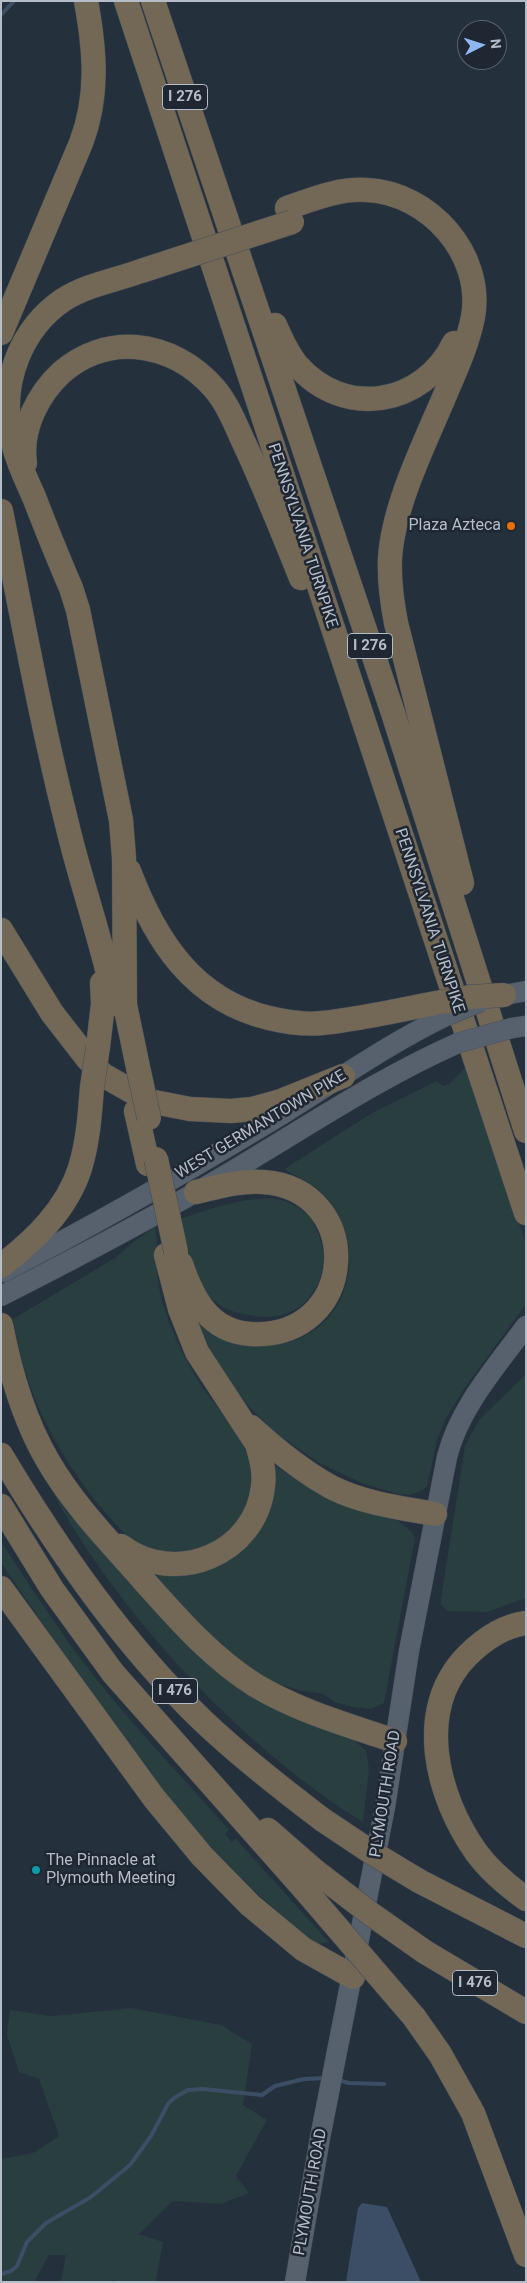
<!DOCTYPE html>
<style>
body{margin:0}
#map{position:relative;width:527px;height:2283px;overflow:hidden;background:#25303d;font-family:Roboto,sans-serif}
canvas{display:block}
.frame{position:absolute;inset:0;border:2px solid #b5bdc8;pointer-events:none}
.north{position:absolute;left:457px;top:20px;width:50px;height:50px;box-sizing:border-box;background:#1e2732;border:1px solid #5a636e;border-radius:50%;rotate:85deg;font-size:14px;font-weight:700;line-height:20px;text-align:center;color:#b5bdc8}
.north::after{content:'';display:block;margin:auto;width:18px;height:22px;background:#8eb8f4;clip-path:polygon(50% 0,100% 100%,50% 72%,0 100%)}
</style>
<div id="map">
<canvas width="527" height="2283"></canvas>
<div class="frame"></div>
<div class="north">N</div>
</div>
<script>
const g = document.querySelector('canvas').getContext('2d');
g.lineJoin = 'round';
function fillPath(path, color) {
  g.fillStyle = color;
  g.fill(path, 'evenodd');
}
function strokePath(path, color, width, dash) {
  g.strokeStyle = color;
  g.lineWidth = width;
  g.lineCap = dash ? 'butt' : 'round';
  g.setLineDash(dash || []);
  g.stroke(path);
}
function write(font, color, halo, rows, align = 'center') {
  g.font = font + ' Roboto,sans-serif';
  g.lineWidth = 5;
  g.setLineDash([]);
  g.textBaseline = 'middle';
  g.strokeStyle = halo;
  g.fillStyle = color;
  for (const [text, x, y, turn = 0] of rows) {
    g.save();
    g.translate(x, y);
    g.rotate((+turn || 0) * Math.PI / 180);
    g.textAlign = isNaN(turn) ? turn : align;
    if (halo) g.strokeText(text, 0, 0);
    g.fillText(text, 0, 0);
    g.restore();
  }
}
fillPath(new Path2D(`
 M467,1066L526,1245V1304L464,1389L446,1418L437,1440L427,1486L423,1490L411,1495L398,1494L364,1484L319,1463L275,1432L243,1401L213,1355L194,1317C206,1325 219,1337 232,1342C245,1347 260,1346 273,1345C347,1338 372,1252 327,1198C317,1186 300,1177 286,1171V1168L372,1113L437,1081L443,1086L449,1084Z
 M272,1198C284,1200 296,1205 306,1213C311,1217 314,1224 316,1229C332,1259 321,1300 288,1313C275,1319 256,1317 243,1314C223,1311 203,1295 193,1276C185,1260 181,1239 175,1221C208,1209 237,1199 272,1198Z
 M155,1227C159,1247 155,1266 159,1287C165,1318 180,1350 196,1377C214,1408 253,1441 251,1478C250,1505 236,1534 209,1544C188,1552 164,1556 143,1546C127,1539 116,1524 104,1511C57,1455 24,1391 13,1319L115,1258L133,1242Z
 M526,1374V1598L487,1612L448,1611L441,1605V1598L465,1446L479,1420Z
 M272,1464L300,1482L343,1503L398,1521L412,1532L415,1538L384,1703L371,1709L353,1707L334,1702L323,1694L298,1690L276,1683L264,1677L206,1634L156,1577L158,1573L217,1563Z
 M49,1486L66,1511L170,1624L354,1740L366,1751L369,1769L363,1822C256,1756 153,1649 84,1545C71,1526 60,1505 49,1486Z
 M1,1542C27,1581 52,1620 80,1658C125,1718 179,1773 229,1830L225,1834L232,1842L236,1839L329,1942L318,1944L311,1941L251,1888L192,1827L139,1762L1,1563Z
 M131,2008L221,2025L252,2044L243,2105L267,2120L236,2176L249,2193L221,2204L173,2201L139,2234L163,2242L156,2280L159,2282H117L114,2279L112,2282H61L66,2255H49L34,2282H1V2159L33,2153L59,2136L39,2079L19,2072L7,2035L10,2010L52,2016Z`), '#283e3f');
fillPath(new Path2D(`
 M362,2203L387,2207L421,2282H346L358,2208Z`), '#3b4e66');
strokePath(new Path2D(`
 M1,15L14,1
 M338,2080L349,2083L384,2084
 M1,2274L11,2271L17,2266L27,2242L46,2223L91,2197L130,2165L151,2136L168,2104L174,2098L188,2090L203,2089L262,2095L275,2086L304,2079L326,2078`), '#3b4e66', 4);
const major = new Path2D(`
 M504,995L526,991
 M512,1028L526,1026
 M3,1272C95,1225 185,1173 273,1120C332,1084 387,1044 448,1015
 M1,1296C80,1256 158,1215 234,1170C308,1126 379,1078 458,1043
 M295,2282L320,2138L385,1807L409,1651L447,1457C459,1408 496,1367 526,1326`);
const highway = new Path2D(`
 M126,1L526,1213
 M153,1L393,713L526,1131
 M287,208C313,199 339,188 367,190C429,193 484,254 473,317C468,342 458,365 448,388C427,439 393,504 390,559C389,580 392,602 396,623L462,883
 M275,325C281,339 287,353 297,365C344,419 423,406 454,343
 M1,333L81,143C99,96 95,50 86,1
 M25,463C20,429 38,394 62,372C83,354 109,345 136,347C167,350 194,365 214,388C228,404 236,426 245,445C265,488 283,533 301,578
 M1,511C22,616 41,721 67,824C81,884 103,943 115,1004
 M129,871C155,940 193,1000 269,1018C286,1022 305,1025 322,1023C362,1019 402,1009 442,1002
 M1,930L52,1013L87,1058L103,1075L149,1101L190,1109L231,1111L252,1109L281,1101L343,1076
 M98,1047L103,1004L102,983
 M139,1072L125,1005L124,858L121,820L78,610L71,588C58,558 46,528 34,497C24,475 14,453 10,430C1,380 22,328 63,300C86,285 116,280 141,271
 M136,1111L148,1164
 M181,1264C193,1299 209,1331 250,1334C359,1340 366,1189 263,1182C240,1180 218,1187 196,1192
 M1,1266C35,1240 67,1209 80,1168C88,1142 90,1114 92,1087
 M1,1325C10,1372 24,1420 48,1461C74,1506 111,1543 145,1582C179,1620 212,1658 255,1685C298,1711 348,1725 395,1741
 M251,1427C275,1449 302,1471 331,1487C362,1503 401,1508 435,1514
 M1,1455C58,1550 123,1644 203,1721C241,1757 282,1789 323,1820
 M1,1506L52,1589L113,1673L305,1890
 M121,1546C175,1587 256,1554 263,1486C265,1471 261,1458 257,1444L197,1352L180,1309L166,1255
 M1,1588L154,1798L202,1856L250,1905L303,1949L353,1977
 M526,1623C503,1626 483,1640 467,1656C414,1710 437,1797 476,1852C489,1870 508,1886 526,1899
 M268,1830L315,1871
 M419,1881L526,1936
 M425,1952L526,2012
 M414,2017L440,2054L473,2113L526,2255`);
strokePath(major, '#424b56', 21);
strokePath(highway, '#444d58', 25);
strokePath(major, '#57616d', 20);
strokePath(highway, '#736756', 24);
const majorBridge = new Path2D(`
 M448,1015L480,1002
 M458,1043L512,1028`);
const highwayBridge = new Path2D(`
 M141,271L292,222
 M442,1002L470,997L504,995
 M139,1072L149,1118
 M92,1087L98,1047
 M156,1159L176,1252
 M323,1820L371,1852L419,1881
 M315,1871L371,1914L425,1952
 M305,1890L414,2017`);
strokePath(majorBridge, '#424b56', 21, []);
strokePath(highwayBridge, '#444d58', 25, []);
strokePath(majorBridge, '#57616d', 20);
strokePath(highwayBridge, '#736756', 24);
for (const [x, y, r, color] of [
 [511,526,5,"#e8710a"],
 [36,1870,5,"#0f9aa8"]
]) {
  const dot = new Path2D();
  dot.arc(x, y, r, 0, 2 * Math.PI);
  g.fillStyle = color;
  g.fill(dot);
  strokePath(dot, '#1e2732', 2);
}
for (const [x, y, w] of [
 [185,97,45],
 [370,646,45],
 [175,1691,45],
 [475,1983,45]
]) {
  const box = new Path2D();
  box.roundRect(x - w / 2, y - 12.5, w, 25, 4);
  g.fillStyle = '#1e2732';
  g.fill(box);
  strokePath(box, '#b5bdc8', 1);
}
write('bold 15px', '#b5bdc8', null, [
 ["I 276",185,97],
 ["I 276",370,646],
 ["I 476",175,1691],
 ["I 476",475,1983]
]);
write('16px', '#b5bdc8', '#1e2732', [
 ["Plaza Azteca",501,526],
 ["The Pinnacle at",46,1861,"left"],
 ["Plymouth Meeting",46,1879,"left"]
], 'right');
write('16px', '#b5bdc8', '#1e2732', [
 ["PENNSYLVANIA TURNPIKE",302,536,72],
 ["PENNSYLVANIA TURNPIKE",429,921,72],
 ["WEST GERMANTOWN PIKE",261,1125,-31],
 ["PLYMOUTH ROAD",386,1794,-81],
 ["PLYMOUTH ROAD",311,2192,-80]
]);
</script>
